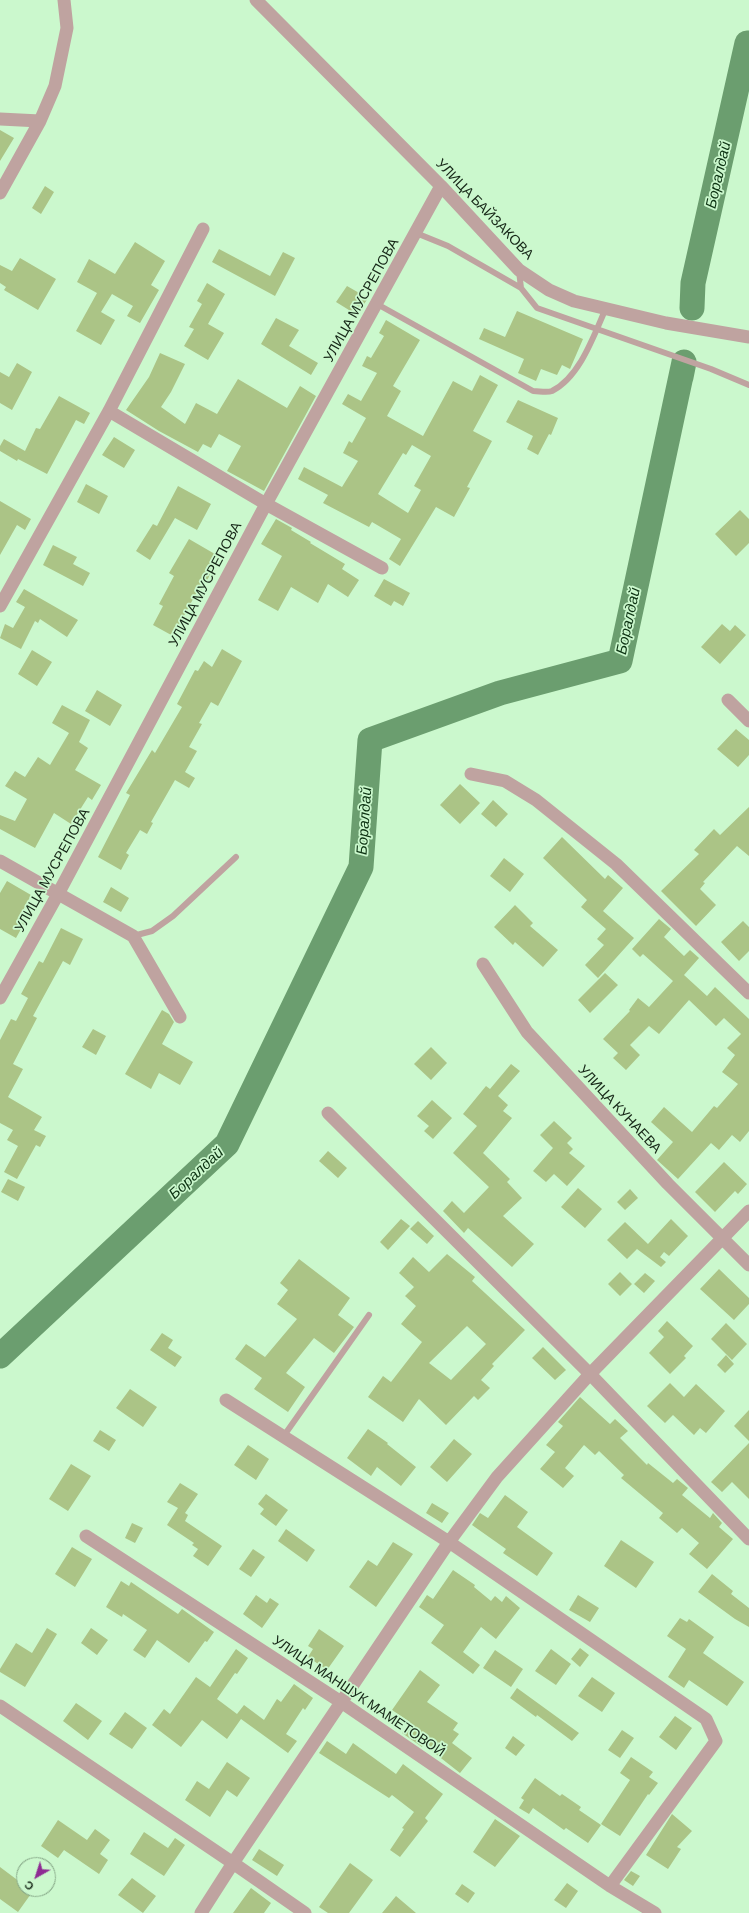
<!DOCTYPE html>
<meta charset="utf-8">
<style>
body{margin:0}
#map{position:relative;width:749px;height:1913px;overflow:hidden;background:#cbf8cd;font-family:Barlow,sans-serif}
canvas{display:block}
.north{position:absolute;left:16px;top:1857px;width:40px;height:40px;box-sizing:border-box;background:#cbf8cd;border:1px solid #83a484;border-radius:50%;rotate:219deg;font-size:11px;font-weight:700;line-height:16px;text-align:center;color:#162717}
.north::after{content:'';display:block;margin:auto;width:14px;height:18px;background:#8e2b93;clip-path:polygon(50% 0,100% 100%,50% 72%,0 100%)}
</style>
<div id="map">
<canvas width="749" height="1913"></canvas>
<div class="north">С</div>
</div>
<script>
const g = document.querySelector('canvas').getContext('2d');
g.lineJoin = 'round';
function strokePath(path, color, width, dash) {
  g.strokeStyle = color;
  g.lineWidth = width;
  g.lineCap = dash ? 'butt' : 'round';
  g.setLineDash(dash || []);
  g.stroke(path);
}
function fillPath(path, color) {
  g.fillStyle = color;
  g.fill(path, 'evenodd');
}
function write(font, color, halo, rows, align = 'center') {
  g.font = font + ' Barlow,sans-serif';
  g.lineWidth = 3.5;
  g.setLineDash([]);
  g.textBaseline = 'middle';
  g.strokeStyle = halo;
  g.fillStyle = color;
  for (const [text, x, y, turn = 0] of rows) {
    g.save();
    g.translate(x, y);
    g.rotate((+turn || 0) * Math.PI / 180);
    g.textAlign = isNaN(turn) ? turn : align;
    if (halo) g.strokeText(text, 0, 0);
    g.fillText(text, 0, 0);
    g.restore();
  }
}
strokePath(new Path2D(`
 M692,308L693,283L747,43H749
 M0,1356L227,1144L361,867L370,740L500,693L620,661L684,362L681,377`), '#6b9e6f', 25);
fillPath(new Path2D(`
 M0,130L14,138L0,161Z
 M45,186L54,192L41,214L32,208Z
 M135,242L165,261L151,285L159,290L140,323L127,316L133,306L112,294L101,312L115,320L101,345L76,331L97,293L77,282L89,259L115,274Z
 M219,249L270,276L283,252L295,258L275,296L212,262Z
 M20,258L56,279L38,310L4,290L6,287L0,283V265L12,271Z
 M207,283L225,294L208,324L224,333L208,360L184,346L194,329L189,327L202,304L197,301Z
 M347,286L368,298L357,315L336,302Z
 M517,311L583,339L570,369L562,365L557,375L541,369L536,381L518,373L524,359L479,339L484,328L505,337Z
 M276,318L299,330L289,346L318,363L311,375L261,344Z
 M386,320L420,340L393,386L401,391L387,416L423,436L453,381L472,391L480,375L498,385L473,431L492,441L467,487L470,488L454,517L436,507L400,566L389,559L401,539L372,522L369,527L323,503L328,495L298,479L304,467L342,487L358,461L343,453L349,441L352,443L366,418L342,404L348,394L361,401L377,373L362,366L367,356L371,358L384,336L379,333ZM412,445L431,456L414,486L421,490L408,513L378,494L403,453L406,455Z
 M160,353L185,364L171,392L161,407L185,424L196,403L217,414L238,379L287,408L300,386L316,396L264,491L227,471L241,446L219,434L211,448L203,444L198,452L159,431L126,410L149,377Z
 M17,363L32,372L12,410L0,403V372L9,377Z
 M59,396L90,413L84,424L76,420L47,474L18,459L17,461L0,451V446L4,439L25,451L36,428L40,429Z
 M518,400L558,418L551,435L549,434L538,455L527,449L533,436L506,422Z
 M114,437L135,450L124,468L102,455Z
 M86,484L108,496L99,514L77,502Z
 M178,486L211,504L197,530L175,518L150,560L136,551L153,524L157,526Z
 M0,501L31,519L25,530L17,525L0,555Z
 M740,510L749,519V543L736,556L715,534Z
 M276,519L292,528L291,530L311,542L310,543L345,564L342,569L359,580L348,597L328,584L318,603L291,587L278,611L258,600L282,556L261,544Z
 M189,539L220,557L201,591L198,590L173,636L153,625L163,606L159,604L174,576L169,573Z
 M53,545L77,557L73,564L90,573L83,586L43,565Z
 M384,579L410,593L403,606L394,601L391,606L374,596Z
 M24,589L78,620L67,637L40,619L38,623L35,621L21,649L0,638L5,624L13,628L25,607L16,602Z
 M722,624L730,631L735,625L746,635L720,664L701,647Z
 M222,649L242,661L218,706L211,702L199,723L202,724L189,747L197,751L185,772L195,778L189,788L175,780L151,822L153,823L147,834L140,830L126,853L129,855L121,870L98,857L130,795L126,793L152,750L155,753L182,707L177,704L195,670L198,671L204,661L212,667Z
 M32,650L52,662L37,686L18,674Z
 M97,690L122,705L110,726L85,711Z
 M62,705L90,720L79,742L88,748L75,770L101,785L92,800L88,797L71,824L54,813L35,848L0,829V815L15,821L27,799L5,786L15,771L25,777L38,757L50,765L69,733L52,723Z
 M736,729L749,740V755L738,767L717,749Z
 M460,784L480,803L460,824L440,805Z
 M493,800L508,814L496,827L481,814Z
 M749,807V856L737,846L703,882L705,883L700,889L716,905L696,926L661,891L699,854L694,850L714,829L720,835Z
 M562,837L605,879L608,875L623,888L603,911L634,938L598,978L585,965L604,945L597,939L606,929L581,907L587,900L543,858Z
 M504,858L524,874L510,892L490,876Z
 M7,881L31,895L20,916L26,920L16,938L0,929V893Z
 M111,887L129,898L121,912L103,902Z
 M515,905L533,923L530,926L558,950L543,967L515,942L513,945L494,927Z
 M659,919L671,929L664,937L684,956L690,950L699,958L684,975L707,996L715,987L749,1019V1131L740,1142L732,1135L719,1150L711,1143L678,1179L657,1160L673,1142L651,1122L664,1107L692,1132L714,1106L717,1108L738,1084L722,1072L735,1055L727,1048L741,1034L724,1018L716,1026L689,1000L659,1034L649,1026L630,1045L640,1055L626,1070L613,1058L618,1053L603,1039L630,1011L629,1010L638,998L649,1007L673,981L643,954L640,957L632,949Z
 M743,921L749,927V951L739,961L721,942Z
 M61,928L83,939L70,965L63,961L33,1016L37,1018L13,1064L23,1069L8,1097L42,1117L34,1130L46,1136L40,1147L36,1145L17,1179L4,1172L18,1146L7,1140L13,1130L0,1123V1040L11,1019L16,1021L28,998L21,994L39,961L43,963Z
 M605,973L618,985L590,1013L578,1000Z
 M162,1010L169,1014L174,1022L162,1044L193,1062L180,1085L159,1073L151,1089L125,1074Z
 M93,1029L106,1036L96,1055L82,1047Z
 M431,1047L447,1063L431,1080L414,1064Z
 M511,1064L520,1071L498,1096L508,1105L503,1111L512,1118L483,1153L510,1179L507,1182L522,1198L503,1216L534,1244L512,1267L468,1228L464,1233L443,1211L452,1201L464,1213L489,1187L453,1153L477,1126L463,1114L486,1086L490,1089Z
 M432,1100L452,1118L433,1139L424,1131L429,1126L417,1116Z
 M554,1121L572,1138L567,1143L573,1149L569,1153L585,1166L567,1186L554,1174L546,1182L533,1171L553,1148L540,1135Z
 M328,1151L347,1168L338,1178L319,1161Z
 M724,1162L747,1184L738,1194L735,1191L715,1212L695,1192Z
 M8,1179L25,1187L18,1201L1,1192Z
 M578,1188L602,1209L585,1228L561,1207Z
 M630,1189L638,1198L625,1210L617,1202Z
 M401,1219L410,1226L388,1250L380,1242Z
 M671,1219L688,1236L669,1256L664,1252L660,1257L666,1262L661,1267L637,1249L627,1259L607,1240L625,1222L648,1244Z
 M418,1221L434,1236L427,1244L410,1229Z
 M447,1254L475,1277L472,1281L525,1330L492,1364L494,1366L481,1380L490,1388L478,1400L474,1396L446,1425L419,1399L403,1422L368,1397L383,1376L391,1382L422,1342L401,1324L416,1306L405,1296L414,1287L399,1273L413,1257L429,1272ZM467,1326L486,1344L451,1380L429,1363Z
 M299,1259L350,1298L338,1315L354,1327L334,1353L314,1338L286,1373L305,1387L288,1412L254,1389L262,1378L235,1359L246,1344L265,1357L297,1319L277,1304L288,1290L280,1283Z
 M719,1269L749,1298V1304L734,1320L700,1289Z
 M620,1272L632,1284L620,1296L608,1284Z
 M645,1273L655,1281L644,1293L634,1284Z
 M667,1321L693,1346L684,1356L686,1358L670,1374L649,1353L664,1337L658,1331Z
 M726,1323L747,1344L732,1360L711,1339Z
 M162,1333L173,1340L168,1348L182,1357L175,1367L150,1350Z
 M543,1347L566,1370L555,1380L532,1358Z
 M726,1355L734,1364L725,1373L717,1365Z
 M670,1383L684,1397L696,1384L725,1411L706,1433L700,1428L694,1435L673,1415L665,1423L647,1406Z
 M130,1389L157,1407L143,1427L116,1408Z
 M580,1397L610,1424L615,1419L628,1431L620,1438L647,1465L648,1463L673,1483L677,1479L688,1488L682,1495L710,1518L713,1513L722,1523L719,1527L733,1539L707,1569L689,1554L699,1543L682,1528L677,1533L659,1518L663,1513L621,1478L624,1475L599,1451L595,1455L584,1445L565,1468L574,1476L563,1488L540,1469L555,1452L546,1445L563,1426L558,1422Z
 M749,1410V1441L734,1426Z
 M368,1429L388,1443L387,1444L416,1467L401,1486L377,1467L371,1476L347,1458Z
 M100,1430L116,1440L109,1451L93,1441Z
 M454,1439L472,1454L447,1482L430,1467Z
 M749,1443V1499L732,1482L722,1492L711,1482Z
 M248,1445L269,1459L256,1480L234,1465Z
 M71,1464L91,1476L68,1511L49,1499Z
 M180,1483L198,1494L185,1513L188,1515L185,1521L222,1546L208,1566L193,1556L198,1549L192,1545L194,1543L167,1525L178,1508L167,1502Z
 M266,1494L288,1510L276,1526L260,1514L264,1509L258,1504Z
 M505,1495L528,1512L517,1527L553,1553L537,1576L503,1553L506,1549L472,1525L480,1513L488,1518Z
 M432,1503L449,1513L442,1523L426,1513Z
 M132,1523L143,1528L135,1543L125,1538Z
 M286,1529L315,1550L307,1562L278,1541Z
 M621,1540L654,1562L636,1588L604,1566Z
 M393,1542L413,1554L376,1607L349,1587L368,1560L377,1566Z
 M72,1547L92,1559L75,1587L55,1574Z
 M253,1549L265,1557L251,1577L239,1569Z
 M453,1570L475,1585L474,1587L491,1601L495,1596L502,1602L506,1596L520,1608L496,1639L481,1627L463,1652L480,1665L473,1674L431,1643L444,1625L419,1607L427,1595L433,1599Z
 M712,1574L733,1591L731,1594L749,1608V1627L735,1619L698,1592Z
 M121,1581L129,1586L131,1582L178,1614L182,1609L214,1632L207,1642L205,1641L189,1663L157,1640L145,1658L133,1650L147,1630L123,1614L122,1617L106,1607Z
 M256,1595L267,1603L270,1598L279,1604L262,1628L243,1614Z
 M578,1595L599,1608L590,1622L569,1610Z
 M680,1618L687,1622L689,1619L714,1637L703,1653L744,1682L727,1706L689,1680L684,1688L668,1677L686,1649L667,1636Z
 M47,1628L57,1634L25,1687L0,1672V1669L16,1643L32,1653Z
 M91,1628L108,1640L97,1655L81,1643Z
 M319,1629L344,1646L327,1670L308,1657L313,1649L308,1646Z
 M580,1648L589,1655L580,1667L571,1659Z
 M236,1649L248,1658L237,1674L235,1673L217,1699L237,1714L244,1705L264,1720L277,1699L281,1702L294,1684L313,1698L305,1710L303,1708L286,1734L297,1741L288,1753L241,1719L227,1739L202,1720L181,1747L152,1725L164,1709L170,1714L196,1677L210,1687Z
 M551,1649L571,1664L556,1685L535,1671Z
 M495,1650L523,1669L511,1687L483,1668Z
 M420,1670L440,1685L427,1702L458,1723L453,1730L459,1734L452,1743L472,1758L460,1773L423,1744L422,1747L402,1733L410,1722L392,1710Z
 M592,1677L615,1693L602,1712L578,1696Z
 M517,1688L579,1733L572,1741L537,1715L536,1717L510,1698Z
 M76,1703L102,1721L88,1740L63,1721Z
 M125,1712L147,1728L132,1749L109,1734Z
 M675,1716L692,1728L676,1750L659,1737Z
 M622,1730L634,1738L620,1758L608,1750Z
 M513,1736L525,1745L516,1756L505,1748Z
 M327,1741L346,1754L353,1743L396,1774L403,1764L443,1794L425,1818L428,1821L400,1857L390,1850L404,1829L402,1828L414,1812L392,1795L389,1798L319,1753Z
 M631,1757L653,1772L649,1777L658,1783L649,1795L648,1794L620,1836L601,1824L630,1780L620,1773Z
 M227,1762L250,1778L237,1797L227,1790L210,1817L185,1800L197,1781L209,1789Z
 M535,1778L560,1796L562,1794L581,1807L579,1810L601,1825L588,1843L566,1828L564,1830L533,1808L529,1814L519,1808L524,1800L521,1798Z
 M672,1814L692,1831L677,1847L681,1849L668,1869L646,1855Z
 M495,1819L520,1836L495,1867L473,1852Z
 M58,1820L87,1840L95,1829L110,1840L100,1854L108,1860L99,1874L64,1850L58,1858L41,1846Z
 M144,1832L168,1848L175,1838L185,1845L164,1876L130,1854Z
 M259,1849L284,1865L277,1876L252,1860Z
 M350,1863L373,1880L349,1913H328L319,1907Z
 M0,1867L24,1885V1889H30L33,1891L18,1912L0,1899Z
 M631,1871L640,1876L633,1886L624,1880Z
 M132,1878L156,1896L143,1913L118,1895Z
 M567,1883L578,1891L566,1908L554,1900Z
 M462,1884L475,1893L468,1903L455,1894Z
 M251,1888L271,1903L264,1913H233Z
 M396,1896L416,1913H382Z`), '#abc486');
strokePath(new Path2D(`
 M416,233L448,246L521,288
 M519,271L521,288L537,308L711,369L749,385
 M377,304L533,391C539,391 547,393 552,391C580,377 594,335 606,308
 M133,936L152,931L173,916L236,857
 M283,1437L369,1315`), '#bfa3a0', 6);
strokePath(new Path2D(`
 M256,0L441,186L519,270L549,290L574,301L666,323L749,337
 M0,119L40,121
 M0,193L40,121L55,86L67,28L64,0
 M109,411L266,504L382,568
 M0,606L109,411L203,229
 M728,700L749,721
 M471,774L505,781L536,800L616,864L749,993
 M0,861L133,936L180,1017
 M483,964L527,1032L668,1184L749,1265
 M0,998L58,894L266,504L441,186
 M328,1113L590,1374L749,1539
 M226,1400L449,1542L706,1719L716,1741L610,1886
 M86,1536L341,1702L610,1886L655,1913
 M0,1706L233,1863L305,1913
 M201,1913L233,1863L449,1542L497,1477L590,1374L749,1211`), '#bfa3a0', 13);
write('14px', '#162717', '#cbf8cd', [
 ["УЛИЦА БАЙЗАКОВА",485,209,46],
 ["УЛИЦА МУСРЕПОВА",361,300,-61],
 ["УЛИЦА МУСРЕПОВА",205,584,-62],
 ["УЛИЦА МУСРЕПОВА",52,870,-61],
 ["УЛИЦА КУНАЕВА",620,1109,47],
 ["УЛИЦА МАНШУК МАМЕТОВОЙ",359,1696,34]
]);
write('italic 15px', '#0d3313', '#cbf8cd', [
 ["Боралдай",718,175,-77],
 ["Боралдай",628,621,-78],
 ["Боралдай",364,821,-86],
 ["Боралдай",196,1173,-43]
]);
</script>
